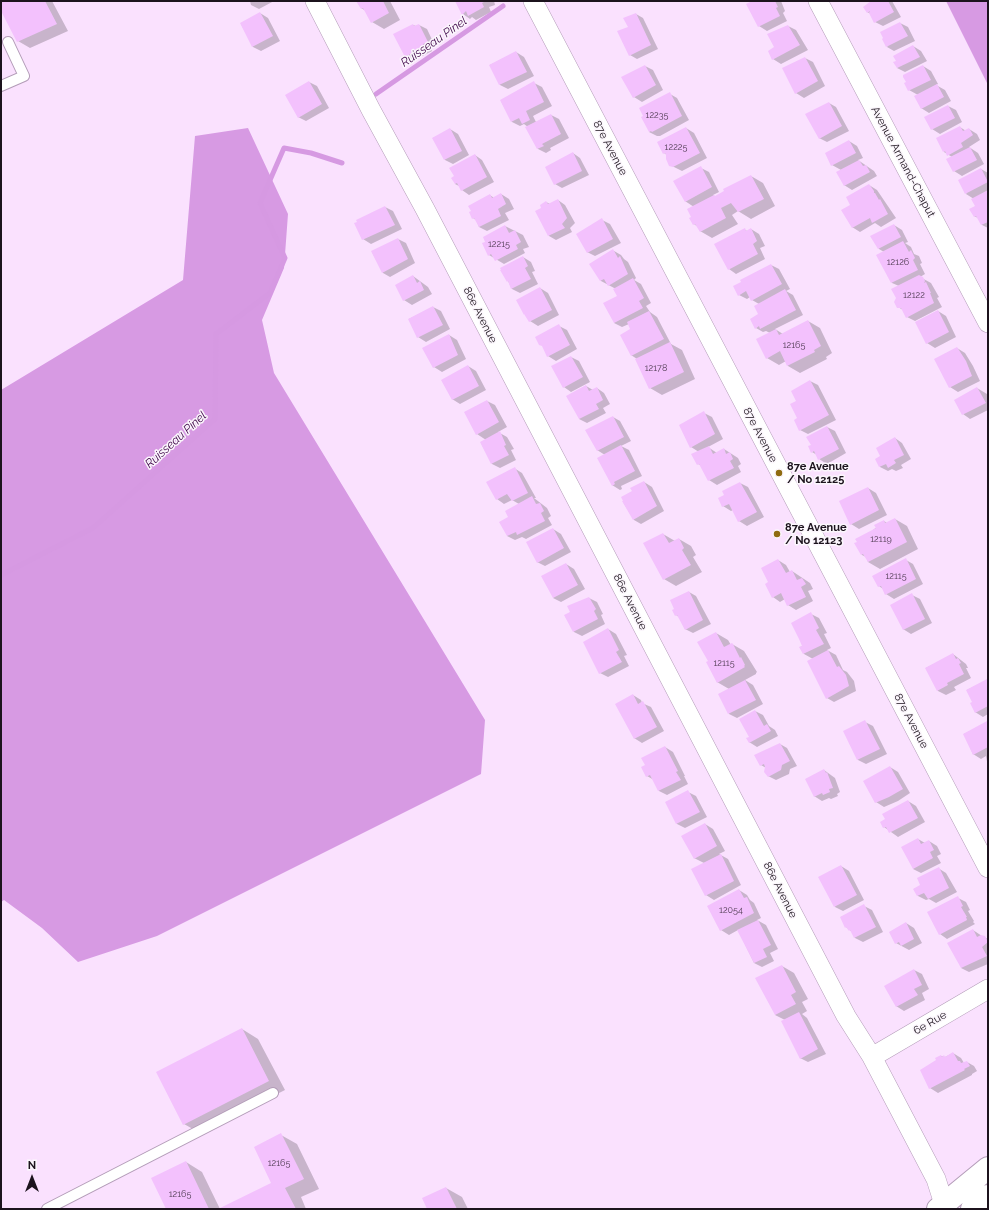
<!DOCTYPE html>
<style>
body{margin:0}
#map{position:relative;width:989px;height:1210px;overflow:hidden;background:#fae1fe;font-family:Raleway,sans-serif}
canvas{display:block}
.frame{position:absolute;inset:0;border:2px solid #1c131d;pointer-events:none}
.north{position:absolute;left:12px;top:1158px;width:40px;height:40px;-webkit-text-stroke:3px #fbf6fc;paint-order:stroke;rotate:0deg;font-size:11px;font-weight:700;line-height:16px;text-align:center;color:#1c131d}
.north::after{content:'';display:block;margin:auto;width:14px;height:18px;background:#1c131d;clip-path:polygon(50% 0,100% 100%,50% 72%,0 100%)}
</style>
<div id="map">
<canvas width="989" height="1210"></canvas>
<div class="frame"></div>
<div class="north">N</div>
</div>
<script>
const g = document.querySelector('canvas').getContext('2d');
g.lineJoin = 'round';
function fillPath(path, color) {
  g.fillStyle = color;
  g.fill(path, 'evenodd');
}
function strokePath(path, color, width, dash) {
  g.strokeStyle = color;
  g.lineWidth = width;
  g.lineCap = dash ? 'butt' : 'round';
  g.setLineDash(dash || []);
  g.stroke(path);
}
function write(font, color, halo, rows, align = 'center') {
  g.font = font + ' Raleway,sans-serif';
  g.lineWidth = 3;
  g.setLineDash([]);
  g.textBaseline = 'middle';
  g.strokeStyle = halo;
  g.fillStyle = color;
  for (const [text, x, y, turn = 0] of rows) {
    g.save();
    g.translate(x, y);
    g.rotate((+turn || 0) * Math.PI / 180);
    g.textAlign = isNaN(turn) ? turn : align;
    if (halo) g.strokeText(text, 0, 0);
    g.fillText(text, 0, 0);
    g.restore();
  }
}
fillPath(new Path2D(`
 M946,1H988V85Z
 M248,128L288,214L284,268L262,320L274,373L485,720L481,774L157,936L78,962L42,928L4,900L1,902V390L183,280L195,136Z`), '#d79ae3');
fillPath(new Path2D(`
 M1,1H52L68,31L30,48L18,41L1,9Z
 M250,1H274L259,9L251,5Z
 M357,1H390L400,20L384,29L372,22L366,11L361,8Z
 M456,1H494L495,5L489,7L491,12L476,20L472,17L470,19L463,14Z
 M754,1H781L785,11L783,13L787,21L767,31L759,26Z
 M874,1H892L901,17L883,26L875,22L871,14L867,12Z
 M260,13L268,18L280,41L261,51L253,47L241,24Z
 M636,14L643,18L658,49L637,59L630,55Z
 M900,23L908,27L915,41L894,51L887,47Z
 M413,25L416,26L419,25L427,29L435,46L431,49L432,51L413,61L405,56Z
 M788,26L796,30L808,50L781,64L773,59L775,48Z
 M913,46L921,51L927,61L905,72L897,68Z
 M516,52L524,57L534,76L508,89L500,85L490,65Z
 M805,58L813,62L825,86L804,98L796,93Z
 M645,66L653,70L663,90L642,102L634,97Z
 M923,66L931,71L938,84L936,85L945,90L951,101L929,113L921,108L918,95L909,90Z
 M309,82L317,86L329,108L306,121L298,117Z
 M534,83L542,87L552,106L533,116L536,122L551,115L559,119L569,138L550,148L551,150L546,153L538,149L528,127L524,124L520,126L512,122L501,101Z
 M670,94L677,98L689,120L660,136H657L649,132Z
 M829,103L836,107L849,131L827,142L819,138Z
 M948,106L956,110L962,122L940,134L932,129Z
 M960,127L966,131L969,129L977,134L980,140L969,147L978,153L984,164L962,176L954,171L952,157L944,152Z
 M686,128L694,133L707,158L682,171L670,165L667,155L664,153Z
 M450,129L458,134L469,155L453,164L445,160L433,138Z
 M849,141L857,146L863,158L858,160L874,171L877,176L852,190L844,185L841,170L832,165Z
 M573,153L580,158L589,175L562,188L555,184Z
 M475,155L482,160L494,182L469,195L462,190L459,186L455,184V177Z
 M701,168L709,172L719,192L713,195L716,197L751,176L763,183L775,206L751,219L738,211L732,215L738,224L712,238L700,231L698,227L694,224L693,218L694,207L685,201Z
 M981,169L988,173V228L982,225L978,218L974,216L976,207L974,199L966,194Z
 M869,185L877,190L896,218L881,227L875,223L860,232L852,227V205Z
 M501,194L509,199L514,209L505,213L509,220L487,231L479,227L476,220L473,218L490,195L494,198Z
 M558,200L565,205L575,223L570,228L572,232L556,240L549,236L542,208L546,202L550,204Z
 M385,207L393,211L402,229L371,244L363,239Z
 M602,220L610,224L621,243L595,256L587,252Z
 M894,225L902,230L908,242L905,243L911,247L914,254L919,256L922,263L920,264L925,274L920,277L931,283L939,297L937,298L942,307L915,321L907,317L903,310L898,307L897,298L899,286L892,283L878,255L884,252L879,249L872,236Z
 M505,226L523,235L529,247L523,249L525,253L504,264L489,255Z
 M744,229L747,231L751,229L759,234L765,246L760,248L765,259L736,274L729,269Z
 M398,239L406,243L415,263L390,277L383,273L372,252Z
 M614,251L621,255L624,259L628,262L636,278L634,280L641,284L651,303L646,306L650,312L657,317L671,344L682,350L695,379L662,395L650,388L637,359L631,355L632,330L629,324L622,327L614,323L618,296L616,289L601,281L591,264Z
 M523,257L531,262L535,271L532,272L538,284L520,293L512,289L508,281Z
 M771,265L779,269L790,289L786,291L793,295L803,315L775,329L783,334L808,321L820,328L832,353L826,357L827,359L800,373L788,366L786,361L779,365L767,358L770,333L766,331L763,332L756,328L760,314L759,304L752,300L750,297L747,299L739,295Z
 M413,276L428,287L432,294L412,305L404,300Z
 M540,288L548,293L559,315L538,326L530,321Z
 M433,307L441,311L450,329L426,342L418,337L409,319Z
 M938,311L946,316L956,337L935,348L927,343Z
 M559,326L567,330L577,349L556,361L548,356L544,347L537,338Z
 M449,335L457,340L466,359L442,372L434,367Z
 M957,348L965,353L973,366L980,381L958,392L950,387L936,360Z
 M571,357L579,361L590,382L571,392L564,387Z
 M468,366L476,371L486,390L460,404L452,399Z
 M810,381L818,385L836,420L808,434L800,430L797,401Z
 M586,386L593,390L597,388L604,393L610,404L603,408L606,413L587,423L579,419Z
 M977,388L987,394L988,396V410L970,419L963,414Z
 M487,401L495,405L507,427L498,432L507,437L514,449L511,450L516,460L500,468L492,464L481,443L486,440L477,434Z
 M704,413L712,417L723,439L708,447L717,453L724,449L738,458L741,464L738,466L741,472L717,485L709,480L702,466L698,464L699,452L691,447Z
 M613,417L620,421L631,441L621,446L629,450L642,476L621,486L622,489L620,490L612,485L605,455L597,450Z
 M827,427L835,431L846,453L827,464L819,459L817,455L812,452Z
 M895,438L902,443L911,459L901,465L903,468L896,471L892,469L888,471L880,467L881,456Z
 M514,468L522,473L536,498H534L547,508L551,516L548,518L552,525L526,539L522,537L515,540L507,536L510,518L519,504L512,500L504,504L497,499Z
 M644,482L652,487L664,511L641,524L634,520L623,502Z
 M740,483L748,487L764,517L747,526L739,521L733,510L731,511L723,506L725,495Z
 M868,488L876,493L887,515L859,529L851,524Z
 M895,519L907,526L918,549L880,569L868,562L866,557L862,555L856,544L884,521L887,523Z
 M553,529L561,534L571,552L545,566L537,562Z
 M663,534L675,541L679,539L691,546L696,555L693,557L702,572L676,586L664,579Z
 M778,560L786,565L790,572L792,571L810,583L813,589L808,591L813,601L796,610L788,605L785,599L780,602L773,597L770,583Z
 M906,560L913,564L923,584L894,599L886,594L883,589L879,586Z
 M566,564L574,569L585,589L561,602L553,598Z
 M689,592L696,596L711,624L693,633L685,629L679,617L676,615Z
 M912,595L920,599L932,623L911,634L903,629Z
 M589,598L597,602L603,614L601,615L605,624L582,636L574,632L565,616L571,612Z
 M811,614L819,618L827,633L824,634L831,648L827,650L836,655L843,670L847,672L854,681L856,691L834,702L827,698L813,659L804,654L800,647L803,646Z
 M608,629L616,634L627,655L624,656L629,666L608,677L600,673Z
 M716,633L728,640L731,645L732,644L744,651L757,672L756,673V674L745,680L753,685L763,704L737,718L729,714V689L717,682L709,662Z
 M953,654L966,664L968,668H966L971,678L954,687L956,690L946,695L938,691L926,668Z
 M987,680L988,714L983,717L975,712L973,702L967,690Z
 M633,695L641,700L642,703L651,707L664,731L642,743L634,738Z
 M755,711L763,715L769,726L775,730L778,736L757,747L749,742Z
 M865,722L873,726L887,754L866,764L858,760L845,732Z
 M987,722L988,723V767L986,756L981,759L973,754L964,734Z
 M780,744L787,748L797,766L790,769L789,774L776,780L768,776L766,768L761,765Z
 M665,747L673,752L685,776H684L688,784L667,795L659,791L654,780L647,776L646,765Z
 M890,767L898,772L910,793L898,801L884,807L876,802Z
 M824,770L835,778L840,792L837,794L838,796L831,799L829,798L822,801L814,796Z
 M688,792L696,796L707,817L685,828L677,824L667,803Z
 M908,801L916,806L925,822L898,837L884,827Z
 M705,824L713,829L725,851L719,854L728,859L741,885L714,900L706,895L704,863L694,858Z
 M918,839L925,843L929,841L937,846L941,854L937,856L941,863L921,873L913,869Z
 M841,866L849,871L864,900L843,911L835,907Z
 M938,868L946,873L957,892L936,903L929,899L926,900L918,896L914,889L922,885Z
 M739,890L747,895L750,900L754,903L761,918L757,920L766,925L778,949L770,953L774,961L762,967L754,963L738,930L729,935L721,930Z
 M958,898L966,902L970,910L968,911L974,921L973,922L975,924L947,939L940,934Z
 M864,906L872,910L883,932L863,942L855,938L852,932L846,927L841,917Z
 M906,923L914,928L922,943L909,950L896,943Z
 M973,930L982,936L988,939V964L969,972L961,968Z
 M782,966L794,973L808,999L802,1002L807,1011L802,1014L807,1018L826,1054L808,1062L800,1058L785,1020L775,1015Z
 M914,970L922,974L929,989L922,993L925,1000L904,1011L896,1006Z
 M242,1029L258,1039L285,1090L200,1133L184,1124Z
 M953,1053L961,1058L964,1063L967,1062L974,1066L977,1071L972,1074V1075L938,1093L930,1088L937,1060L941,1056L945,1057Z
 M281,1135L297,1144L319,1189L301,1197L306,1209H220L273,1184Z
 M186,1162L202,1172L220,1209H167Z
 M446,1188L462,1197L468,1209H428Z`), '#0003');
strokePath(new Path2D(`
 M376,94L503,6
 M1,575L93,528L215,419L216,334L270,293L285,258L260,203L284,148L311,153L342,163`), '#d699e2', 5);
fillPath(new Path2D(`
 M1,1H45L57,24L17,42L1,11Z
 M356,1H383L389,13L371,23L363,8L361,9Z
 M455,1H486L482,3L484,7L468,16L466,11L462,15Z
 M752,1H775L778,7L776,8L780,16L758,27L746,4Z
 M871,1H888L894,12L874,23L869,13L870,11L867,13L863,7Z
 M260,12L273,36L252,47L240,23Z
 M636,13L651,45L629,56L617,31L628,27L623,18Z
 M900,22L908,36L886,47L882,39L883,38L880,32Z
 M413,24L414,26L419,24L428,42L423,44L425,46L405,57L393,34Z
 M788,25L800,45L772,60L768,51L774,47L767,34Z
 M913,45L920,57L897,68L893,62L896,61L893,56Z
 M516,51L527,72L499,85L489,65Z
 M805,57L818,81L795,94L782,68Z
 M645,65L656,85L633,98L621,77Z
 M923,65L931,80L908,91L904,83L906,82L903,77V75Z
 M309,81L322,104L298,118L285,95Z
 M534,81L544,102L526,111L530,120L522,124L519,118L511,122L500,100Z
 M937,84L944,97L921,109L914,96Z
 M670,92L682,116L652,132L651,131L649,132L641,117L643,116L639,108Z
 M829,102L842,126L819,139L805,114Z
 M948,105L955,118L931,130L924,117Z
 M551,114L561,134L542,144L544,146L537,149L525,127Z
 M960,126L963,131L969,128L973,135L961,143L963,147L947,156L945,151L943,152L936,138Z
 M686,127L700,153L673,167L669,166L666,159V155L665,153L663,154L657,142Z
 M450,128L462,151L444,160L432,138Z
 M849,140L856,153L831,166L825,153Z
 M970,147L977,160L953,172L946,159Z
 M573,152L582,171L554,185L545,167Z
 M475,154L487,177L461,191L457,183L455,184L451,178L454,176L449,168Z
 M859,160L863,166L866,165L870,172L844,186L836,172Z
 M701,166L712,187L685,202L673,181Z
 M981,168L988,182L965,194L958,180Z
 M751,175L764,199L738,212L731,203L721,208L726,218L700,232L695,224L693,225L689,218L691,217L687,209L714,195L715,196L724,191L723,189Z
 M869,184L874,191V193H875L879,200L880,199L888,214L872,223L870,218L852,228L841,210L850,205L846,197Z
 M988,190V222L981,225L976,216L974,217L969,209L975,206L971,199Z
 M501,193L506,204L498,209L501,216L479,227L474,218L472,219L469,212L471,211L468,206L490,194L492,198Z
 M558,199L567,218L562,224L565,228L548,236L535,211L541,208L540,205L546,201L548,204Z
 M385,206L395,225L362,240L354,223L357,222L356,220Z
 M602,218L613,239L587,253L576,234Z
 M894,224L901,237L878,249L870,236Z
 M505,225L509,233L515,230L521,242L516,245L518,249L495,261L491,254L488,256L482,243L485,242L483,237Z
 M745,228L746,231L751,228L757,241L753,244L758,254L728,270L714,244Z
 M398,238L408,259L382,273L371,251Z
 M903,241L909,252L911,250L915,258L913,260L918,270L891,283L876,255Z
 M613,249L618,258L620,256L628,274L608,286L604,279L600,281L589,264Z
 M523,256L528,266L525,268L531,279L511,289L508,281L507,282L500,270H501L500,268Z
 M771,264L782,284L751,301L746,291L738,296L733,286L741,282L740,280Z
 M413,275L417,283L420,281L424,290L403,301L395,285Z
 M919,275L923,277L925,281L924,283L926,282L931,293H930L934,303L906,318L901,308H897L894,302L896,298L891,289Z
 M633,278L644,298L639,301L643,308L614,323L603,303L617,296L613,289Z
 M540,287L552,310L529,322L524,314V315L516,300Z
 M785,289L796,310L760,329L759,326L755,329L750,319L758,314L754,306Z
 M433,306L443,325L417,338L408,319Z
 M938,310L949,332L926,344L915,322Z
 M649,311L664,339L631,356L620,335L630,329L627,322Z
 M808,320L821,346L814,350L815,352L787,366L780,351L766,359L756,339L776,329L779,335Z
 M559,324L570,345L547,357L542,346L539,345L535,337Z
 M449,334L458,355L433,368L422,348Z
 M670,342L684,372L649,389L635,359Z
 M957,347L966,361L972,376L949,388L934,359Z
 M571,356L583,377L563,388L551,366Z
 M468,365L479,386L452,400L441,380Z
 M810,380L829,415L799,431L794,420L797,418L790,404L796,401L791,391Z
 M586,385L589,391L597,387L603,400L596,404L599,409L579,419L566,396Z
 M977,387L986,403L962,415L954,400Z
 M487,400L499,422L476,435L464,412Z
 M704,411L715,434L690,448L679,425Z
 M613,416L624,437L597,451L585,430Z
 M827,426L839,449L818,460L814,451L811,453L808,446L811,445L806,437Z
 M500,431L506,445L504,446L509,455L491,464L480,442Z
 M895,437L904,455L894,460L896,463L888,468L886,464L879,467L875,459L880,456L876,448Z
 M621,445L635,471L614,482L615,484L612,486L597,458Z
 M709,446L713,454L724,448L726,454L730,452L733,459L730,461L734,468L708,481L699,464L697,465L691,454Z
 M515,467L528,493L512,501L507,494L496,500L486,482Z
 M644,481L657,506L633,520L622,501H623L621,497L632,491L630,488Z
 M740,482L757,512L738,522L729,504L722,507L718,498L724,495L722,491Z
 M868,487L879,510L850,525L839,501Z
 M532,496L536,504L540,503L544,511L541,513L545,521L517,535L516,532L507,536L499,522L508,517L505,511Z
 M895,518L907,542L868,562L863,554L861,555L854,543L857,542L855,539L876,528L874,525L884,520L885,523Z
 M553,528L564,548L537,563L526,542Z
 M663,533L669,543L679,538L684,548L682,550L691,565L663,580L643,543Z
 M906,558L916,579L885,595L881,586L878,587L872,576Z
 M778,559L786,573L792,570L797,580L802,578L806,584L801,587L806,597L787,606L781,593L772,598L765,584L768,582L761,568Z
 M566,563L578,585L553,598L541,576Z
 M689,591L703,620L685,630L677,615L675,616L672,610L674,609L670,600Z
 M912,593L925,619L903,630L890,605Z
 M589,597L596,609L594,611L598,619L573,632L564,615L570,612L567,606Z
 M811,612L819,628L816,630L824,644L803,654L799,647L802,646L799,639L791,623Z
 M608,628L619,650L616,652L622,662L599,674L583,642Z
 M716,632L724,647L732,643L733,644L740,658L741,657L745,665L744,666L745,667L717,683L706,662L708,661L697,642Z
 M828,650L837,667L839,666L846,675L849,686L826,699L807,661Z
 M953,653L956,659L958,658L961,663L959,664L964,674L947,683L948,685L937,691L925,668Z
 M987,679L988,706L975,713L970,703L972,702L966,690Z
 M745,680L756,700L728,714L718,694Z
 M633,694L638,704L643,701L657,727L634,739L615,704Z
 M755,710L764,726L767,724L771,731L749,743L746,738L749,737L739,719Z
 M865,720L880,749L857,760L843,731Z
 M987,721L988,747L973,755L963,734Z
 M780,743L790,761L782,765L781,770L768,777L764,772L765,767L764,764L760,766L754,755Z
 M665,746L678,771L676,772L681,780L658,791L650,775L646,777L641,767L645,765L641,758Z
 M890,766L903,789L889,797L875,803L863,781Z
 M824,769L826,773L827,772L833,788L829,789L830,792L823,795L822,793L814,797L805,779Z
 M688,790L700,812L676,824L665,802Z
 M908,800L918,818L889,833L886,827L883,828L880,822L885,819L882,814Z
 M705,823L717,846L694,859L681,836Z
 M918,838L921,844L929,840L934,850L930,852L933,858L913,869L901,847Z
 M721,854L734,881L705,896L691,869Z
 M841,865L857,895L834,907L818,877Z
 M939,867L949,888L928,899L924,893L917,896L913,889L920,885L917,878Z
 M739,889L744,898L747,897L754,913L720,931L707,906Z
 M958,896L963,906L961,907L967,917H966L967,920L939,935L927,912Z
 M864,904L876,927L854,938L850,930L849,931L846,927L845,928L840,917Z
 M758,920L771,945L763,949L767,957L754,963L737,930Z
 M906,922L914,939L901,946L899,942L895,944L889,932Z
 M973,929L977,937L981,935L985,936L988,942L982,947L987,956L961,968L947,943Z
 M782,965L796,992L791,995L796,1004L775,1015L755,978Z
 M914,969L922,985L914,989L918,995L896,1007L884,986Z
 M799,1012L818,1049L800,1059L781,1021Z
 M242,1028L269,1081L183,1125L156,1072Z
 M953,1052L958,1061H960L961,1063L967,1061L970,1066L964,1069L965,1070L929,1089L920,1070L936,1060L935,1058L941,1055L942,1057L944,1055L945,1057Z
 M281,1133L304,1179L285,1188L296,1209H218L271,1183L254,1147Z
 M186,1161L209,1209H166L151,1178Z
 M446,1187L457,1209H427L422,1198Z`), '#f3c1fd');
const service = new Path2D(`
 M1,86L24,76L8,42
 M47,1209L273,1093`);
const minor = new Path2D(`
 M315,1L371,110L425,209L846,1016L872,1057L936,1179L944,1204
 M533,1L988,868
 M818,1L988,323
 M872,1057L988,989`);
const tertiary = new Path2D(`
 M938,1209L988,1168
 M972,1209L988,1196`);
strokePath(service, '#b39cb8', 12);
strokePath(minor, '#b39cb8', 20);
strokePath(tertiary, '#b39cb8', 24);
strokePath(service, '#fff', 10);
strokePath(minor, '#fff', 19);
strokePath(tertiary, '#fff', 22);
for (const [x, y, r, color] of [
 [779,473,4,"#8f6b10"],
 [777,534,4,"#8f6b10"]
]) {
  const dot = new Path2D();
  dot.arc(x, y, r, 0, 2 * Math.PI);
  g.fillStyle = color;
  g.fill(dot);
  strokePath(dot, '#fbf6fc', 1.5);
}
write('9px', '#523e55', null, [
 ["12235",657,115],
 ["12225",676,147],
 ["12215",499,244],
 ["12126",898,262],
 ["12122",914,295],
 ["12165",794,345],
 ["12178",656,368],
 ["12119",881,539],
 ["12115",896,576],
 ["12115",724,663],
 ["12054",731,910],
 ["12165",279,1163],
 ["12165",180,1194]
]);
write('11px', '#1c131d', '#fbf6fc', [
 ["87e Avenue",610,148,62],
 ["Avenue Armand-Chaput",903,162,62],
 ["86e Avenue",480,315,63],
 ["87e Avenue",760,435,62],
 ["86e Avenue",630,602,63],
 ["87e Avenue",911,721,62],
 ["86e Avenue",780,890,63],
 ["6e Rue",930,1023,-30]
]);
write('bold 11px', '#1c131d', '#fbf6fc', [
 ["87e Avenue",787,467],
 ["/ No 12125",787,480],
 ["87e Avenue",785,528],
 ["/ No 12123",785,541]
], 'left');
write('italic 12px', '#42094d', '#fbf6fc', [
 ["Ruisseau Pinel",434,42,-35],
 ["Ruisseau Pinel",176,440,-42]
]);
</script>
